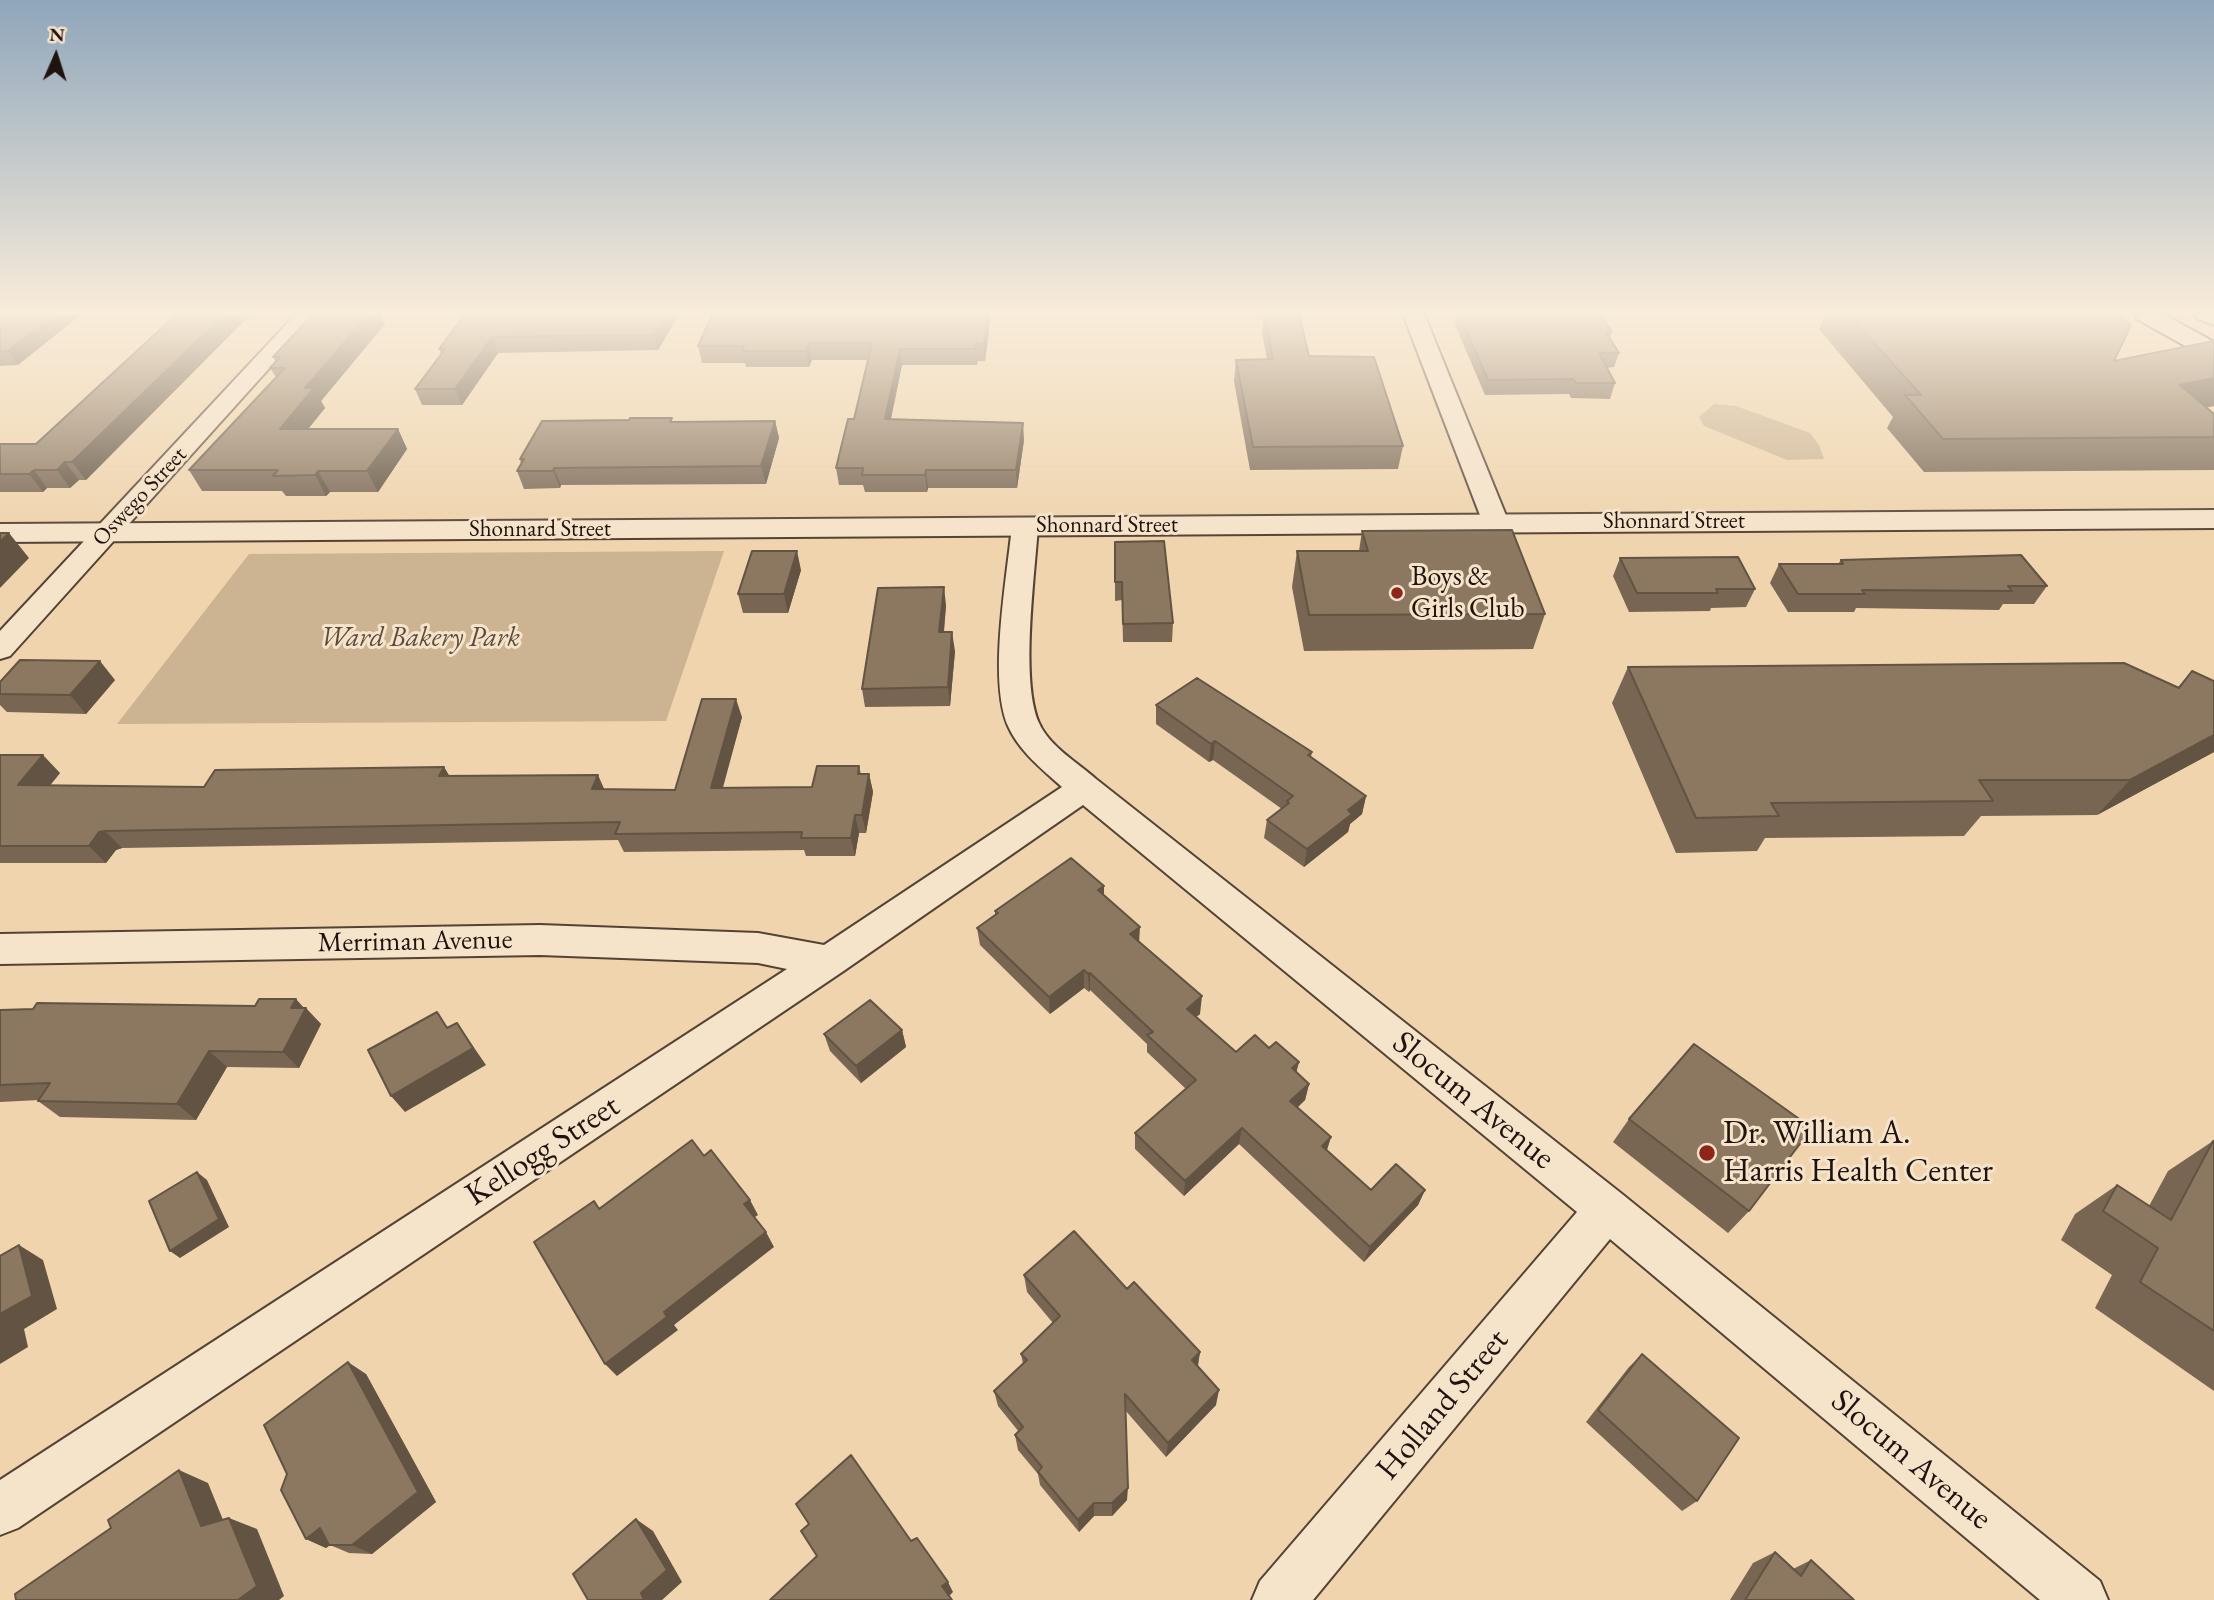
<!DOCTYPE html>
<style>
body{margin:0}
#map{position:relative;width:2214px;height:1600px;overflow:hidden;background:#efd4ad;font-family:"EB Garamond",serif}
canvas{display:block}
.north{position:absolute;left:21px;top:21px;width:70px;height:70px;-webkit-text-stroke:5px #f5e3ca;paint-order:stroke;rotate:3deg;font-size:19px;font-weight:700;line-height:28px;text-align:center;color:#20120d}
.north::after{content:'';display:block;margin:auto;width:24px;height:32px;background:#20120d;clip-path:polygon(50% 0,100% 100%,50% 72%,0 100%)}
</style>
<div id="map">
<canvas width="2214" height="1600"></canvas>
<div class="north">N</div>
</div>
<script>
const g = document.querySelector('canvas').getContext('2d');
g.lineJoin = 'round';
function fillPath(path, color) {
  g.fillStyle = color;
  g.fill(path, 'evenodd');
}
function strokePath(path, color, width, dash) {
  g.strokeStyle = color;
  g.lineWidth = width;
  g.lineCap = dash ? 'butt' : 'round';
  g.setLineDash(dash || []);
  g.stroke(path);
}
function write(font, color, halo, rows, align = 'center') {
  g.font = font + ' "EB Garamond",serif';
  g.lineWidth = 6;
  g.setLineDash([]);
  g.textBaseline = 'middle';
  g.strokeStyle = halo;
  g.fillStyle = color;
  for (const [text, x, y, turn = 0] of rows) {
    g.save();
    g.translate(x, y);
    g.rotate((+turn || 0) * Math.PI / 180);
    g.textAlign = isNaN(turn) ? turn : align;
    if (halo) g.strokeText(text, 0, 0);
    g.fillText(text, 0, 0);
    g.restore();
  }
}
fillPath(new Path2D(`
 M1714,404L1736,406L1810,433L1819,445L1824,459L1787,460L1704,426L1699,417Z
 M724,551L666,721L117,724L249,554Z`), '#ccb392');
const minor = new Path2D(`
 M296,314H318L10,656L0,659V631Z
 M1403,314H1424L1509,523L1505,529L1496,531L1487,529L1483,523Z
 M1025,518L1034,520L1038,526C1035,574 1020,681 1039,723C1049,746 1078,763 1096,779L1622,1194L2100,1581L2108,1600H2040L1610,1239L1313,1600H1252L1260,1581L1577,1212L1083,805L842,972L18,1528L0,1535V1480L787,969L758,963L540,955L0,964V934L540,925L758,933L824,945L1062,787C1042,769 1019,751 1008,726C988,679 1007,577 1012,526L1016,520Z`);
const tertiary = new Path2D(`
 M2214,510V528L0,542V524Z`);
const secondary = new Path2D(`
 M2134,314H2163L2214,342V360L2205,357L2137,319Z
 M2195,314H2214V325L2198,319Z`);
strokePath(minor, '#544235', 4);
strokePath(tertiary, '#544235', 4);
strokePath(secondary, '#20120d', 4);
fillPath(minor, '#f5e3ca');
fillPath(tertiary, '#f5e3ca');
fillPath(secondary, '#f5e3ca');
fillPath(new Path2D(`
 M0,314L18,365L0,366Z
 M177,314H251L86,480H79L70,488H47L43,492H0V444H36Z
 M313,314H380L385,324L321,401L325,408L308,429H398L407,449L378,492H330L326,496H286L282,491H202L189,470L276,377L270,368L276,362L273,357Z
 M465,314H679L658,350L498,353L462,405H422L415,389L441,354L439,349Z
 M991,314L985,361H978L977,365H902L891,419L1024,440L1017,488H928L927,492H865L863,485H839L836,468L854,419L868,360H812L809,367H746L745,363H702L698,346Z
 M1264,314H1299L1309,356L1403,446L1398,469L1250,470L1234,381L1236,360L1267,359L1262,333Z
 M1457,314H1600L1612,332L1610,338L1619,353L1614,367L1606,368L1615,383L1610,399L1571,398L1569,394L1485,395L1455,325Z
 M1826,314H2117L2114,361L2214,341V406L2206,407L2214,414V470L1924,472L1887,428L1893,417L1819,329Z
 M775,421L779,438L766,484L561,485L560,488L524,489L517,471L521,464L520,459L673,422Z
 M1362,531L1545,614L1533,649L1304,651L1292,587L1297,551H1359Z
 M1115,542L1173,623L1172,642H1123L1122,600L1115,601Z
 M1620,558L1755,589L1746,607L1711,608L1710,611L1629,612L1613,576Z
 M1841,560L2047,586L2034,604H2003L1999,610L1856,608L1854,612H1788L1770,583L1779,564H1838Z
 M801,570L788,613H743L738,594Z
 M946,605L944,632L955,651L950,706L865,707L862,689Z
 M1628,667L2178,687L2192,671L2214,681V752L2097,815L1981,816L1964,836L1765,838L1757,851L1676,853L1612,703Z
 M115,680L86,714L7,712L0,705V682Z
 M1156,705L1312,752L1311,757L1366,796L1362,814L1350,824L1348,832L1304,867L1264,838L1267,820L1282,809L1213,760L1209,762L1156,724Z
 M742,717L722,788L812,787L859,766L861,774H869L873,792L866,833H859L855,856H806L804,850L624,852L618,840L122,848L116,850L106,863H0V755L60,773L50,785L204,787L444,767L449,776L605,790H675Z
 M1104,886V895L1139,941L1200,1014L1196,1017L1236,1052L1296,1073L1309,1084L1305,1100L1297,1108L1331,1137L1327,1150L1371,1190H1425L1418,1205L1364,1262L1239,1144L1184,1196L1135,1149V1133L1186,1089L1147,1052V1044L1090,990L1089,992L1084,988L1050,1014L980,945L977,928L995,915V911Z
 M304,1008L321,1024L299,1068L227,1067L196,1120L60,1117L38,1101L39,1100L0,1102V1010Z
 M902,1030L906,1047L861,1083L830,1051L824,1034Z
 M1629,1119L1749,1211L1728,1233L1613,1142Z
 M2213,1141H2214V1391L2095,1308L2112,1275L2061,1240L2075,1214L2117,1185L2149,1206L2168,1171Z
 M1024,1275L1127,1289L1200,1352L1198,1366L1216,1405L1166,1457L1125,1410L1127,1500L1112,1516H1094L1079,1532L1040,1485L1038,1474L1018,1450L1015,1435L1019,1432L998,1406L994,1391L1023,1364L1021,1354L1053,1323L1027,1292Z
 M1642,1354L1697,1501L1682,1511L1586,1422L1629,1367Z
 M366,1374L436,1502L372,1554L349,1553L330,1545L326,1548L306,1539Z
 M1775,1552L1793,1569L1811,1560L1854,1600H1730L1753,1563Z`), '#786653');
fillPath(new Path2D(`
 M56,314H82L18,365L8,351Z
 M225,314H251L86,480L72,462Z
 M369,314H380L385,324L321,401L325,408L292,449L280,429L305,388Z
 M666,314H679L658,350L654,335Z
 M988,314H991L985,361L984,344Z
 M492,337L498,353L462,405L455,389Z
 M809,343L812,360L809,367L806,351Z
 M900,349L902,365L887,436L885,419Z
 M2214,378V406L2157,418L2180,385Z
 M775,421L779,438L766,484L761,466Z
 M1023,423L1024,440L1017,488L1016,470Z
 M398,429L407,449L378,492L367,471Z
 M65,462L79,480L70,488L57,470Z
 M554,468L561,485L560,488L553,471Z
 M34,470L47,488L43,492L29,474Z
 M926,470L928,488L927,492L925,475Z
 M318,471L330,492L326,496L315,475Z
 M9,533L29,558L0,588V542Z
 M797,551L801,570L788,613L784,594Z
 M944,587L946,605L942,651L939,632Z
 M952,632L955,651L950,706L948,687Z
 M100,661L115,680L86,714L70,695Z
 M736,699L742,717L718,806L711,788Z
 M2214,735V752L2097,815L2130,780Z
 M1215,741L1213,760L1209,762L1211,744Z
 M43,755L60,773L36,803L18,785Z
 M444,767L455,785L439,776Z
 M869,774L873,792L866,833L862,815Z
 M598,775L606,793L592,789Z
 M1366,796L1362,814L1350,824L1348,832L1304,867L1307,849L1348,810Z
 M855,815L859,833L855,856L851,838Z
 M105,831L122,848L116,850L106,863L89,846L99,832Z
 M1104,886V904L1098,890Z
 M1140,927L1139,944L1130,934Z
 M1084,970V988L1050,1014L1049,997Z
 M1090,973V990L1089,992L1088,974Z
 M1202,996L1200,1014L1185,1026L1187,1009Z
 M296,999L305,1009L306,1008L321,1024L299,1068L283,1052L291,1008Z
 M457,1023L486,1065L405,1112L391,1096Z
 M902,1030L906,1047L861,1083L856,1066Z
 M209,1051L227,1067L196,1120L177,1104Z
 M1299,1062L1295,1078L1292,1068Z
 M1309,1084L1305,1100L1286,1118L1290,1101Z
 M1242,1128L1239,1144L1184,1196L1185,1181Z
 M1331,1137L1326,1152L1322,1146Z
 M197,1172L207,1180L229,1227L180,1258L170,1251Z
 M1425,1190L1418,1205L1364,1262L1370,1247Z
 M750,1200L758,1215L752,1219L744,1204Z
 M766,1232L774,1247L674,1325L678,1330L617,1376L605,1364L664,1312Z
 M19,1245L43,1260L57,1309L24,1329L28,1347L0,1364V1314Z
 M1200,1352L1197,1369L1192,1360Z
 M348,1362L366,1374L436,1502L372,1554L352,1545Z
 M1219,1390L1216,1405L1166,1457L1168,1443Z
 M179,1470L208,1483L230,1537L201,1526Z
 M1128,1488L1127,1500L1112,1516V1503Z
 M1094,1503V1516L1079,1532L1078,1520Z
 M229,1518L257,1529L284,1596L279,1600H238Z
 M636,1519L653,1531L682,1582L662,1600H644L641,1593Z
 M320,1528L341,1537L326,1548L306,1539Z
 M948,1582L953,1592L948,1597L942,1586Z`), '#625343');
const building = new Path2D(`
 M0,314H56L8,351L0,352Z
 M177,314H225L72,462H65L57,470H34L29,474H0V444H36Z
 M313,314H369L305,388H314L280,429H398L367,471H318L315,475L273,476L278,470H189L285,368H270L280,357H273Z
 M465,314H666L654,335L492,337L455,389H415L445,349H439Z
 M758,314H988L984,344H976V349H900L885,419L1023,423L1016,470H926L925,475H862L863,468H836L848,419H854L872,343H809L806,351H742L744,346H698L712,315H758Z
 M1265,314H1299L1309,356L1374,357L1403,446L1253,447L1236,360L1273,359Z
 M1459,314H1600L1612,332H1606L1619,353H1599L1615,383H1576L1573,379L1488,380Z
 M1848,314H2117L2131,325L2114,361L2214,341V378L2180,385L2214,414V437L1943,439L1905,395H1921Z
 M630,418H672L670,422L775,421L761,466L554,468L553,471H517L524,459H520L542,421L629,420Z
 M1512,530L1545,614L1309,615L1297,551H1368L1362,531Z
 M0,533H9L0,542Z
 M1164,541L1173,623L1123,624L1122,582H1115V542Z
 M752,551H797L784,594H738Z
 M2021,555L2047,586H2008L2012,591L1862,590L1865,594H1798L1779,564H1843L1841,560Z
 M1738,557L1755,589H1716L1718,593H1637L1620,558Z
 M944,587L939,632H952L948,687L862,689L878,588Z
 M20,660L100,661L70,695L0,694V682Z
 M2124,663L2179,688L2192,671L2214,681V735L2130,780H1979L1993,801L1771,803L1779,816L1696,818L1628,667Z
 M1197,678L1312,752L1308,755L1366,796L1348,810L1352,814L1307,849L1267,820L1289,803L1287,801L1293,796L1215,741L1211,744L1156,705Z
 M702,699H736L711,788L812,787L817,766H859L858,774H869L862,815H855L851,838H801L802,832L615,834L620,822L105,831L99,832L89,846H0V755H43L18,785L204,787L215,770L444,767L439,776L598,775L592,789L675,790Z
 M1071,858L1104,886L1098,890L1140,927L1130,934L1202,996L1187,1009L1236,1052L1255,1035L1269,1048L1276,1042L1299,1062L1292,1068L1309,1084L1290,1101L1331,1137L1322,1146L1371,1190L1396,1164L1425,1190L1370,1247L1242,1128L1185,1181L1135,1133L1196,1080L1147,1035L1153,1032L1090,973L1088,974L1084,970L1049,997L977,928L998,913L995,911Z
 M259,999H296L291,1008H306L283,1052L209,1051L177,1104L38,1101L50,1083L0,1085V1010L33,1009L37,1003L255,1006Z
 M870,1000L902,1030L856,1066L824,1034Z
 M437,1012L447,1028L457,1023L473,1048L391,1096L368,1050Z
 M1694,1044L1812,1128L1749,1211L1629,1119Z
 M692,1140L704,1156L711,1150L750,1200L744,1204L766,1232L664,1312L667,1317L605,1364L534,1242L594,1201L599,1209Z
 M2213,1141H2214V1331L2140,1282L2158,1248L2103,1211L2117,1185L2171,1220Z
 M197,1172L219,1219L170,1251L149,1201Z
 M1074,1231L1127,1289L1134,1282L1200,1352L1192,1360L1219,1390L1168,1443L1125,1394L1128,1488L1112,1503H1094L1078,1520L1038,1472L1042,1467L1015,1435L1023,1427L994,1391L1027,1360L1021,1354L1060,1316L1024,1275Z
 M19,1245L32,1296L0,1314V1256Z
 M1642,1354L1739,1438L1697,1501L1598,1410Z
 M348,1362L418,1492L352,1545H329L320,1528L306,1539L281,1490L287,1474L264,1425Z
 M851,1455L911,1541L917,1538L948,1582L942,1586L952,1600H770L817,1556L801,1531L809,1524L796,1504Z
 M179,1470L201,1526L229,1518L257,1586L238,1600H16L15,1594L111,1528L108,1520Z
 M636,1519L667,1570L641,1593L644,1600H588L573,1574Z
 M1775,1552L1801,1576L1811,1560L1854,1600H1745Z`);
fillPath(building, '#8c7760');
strokePath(building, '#625343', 2);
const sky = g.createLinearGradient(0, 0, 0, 538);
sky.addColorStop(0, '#8fa6bb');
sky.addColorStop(0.58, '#f8ecda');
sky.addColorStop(1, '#f8ecda00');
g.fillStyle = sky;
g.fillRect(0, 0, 2214, 538);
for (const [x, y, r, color] of [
 [1397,593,7,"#8f2418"],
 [1707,1153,9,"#8f2418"]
]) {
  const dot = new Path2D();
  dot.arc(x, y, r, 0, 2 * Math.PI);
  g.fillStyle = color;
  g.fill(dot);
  strokePath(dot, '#f5e3ca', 2.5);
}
write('23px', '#20120d', '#f5e3ca', [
 ["Oswego Street",140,497,-47],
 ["Shonnard Street",1674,522],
 ["Shonnard Street",1107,526],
 ["Shonnard Street",540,530]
]);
write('28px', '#20120d', '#f5e3ca', [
 ["Boys &",1411,577],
 ["Girls Club",1411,609]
], 'left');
write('italic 28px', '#5c4a3c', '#f5e3ca', [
 ["Ward Bakery Park",420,638]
]);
write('28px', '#20120d', '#f5e3ca', [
 ["Merriman Avenue",415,942,-1]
]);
write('33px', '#20120d', '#f5e3ca', [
 ["Slocum Avenue",1473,1101,39],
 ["Kellogg Street",543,1151,-33],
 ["Holland Street",1443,1405,-50],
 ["Slocum Avenue",1911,1460,40]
]);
write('33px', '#20120d', '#f5e3ca', [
 ["Dr. William A.",1723,1134],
 ["Harris Health Center",1723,1172]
], 'left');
</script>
